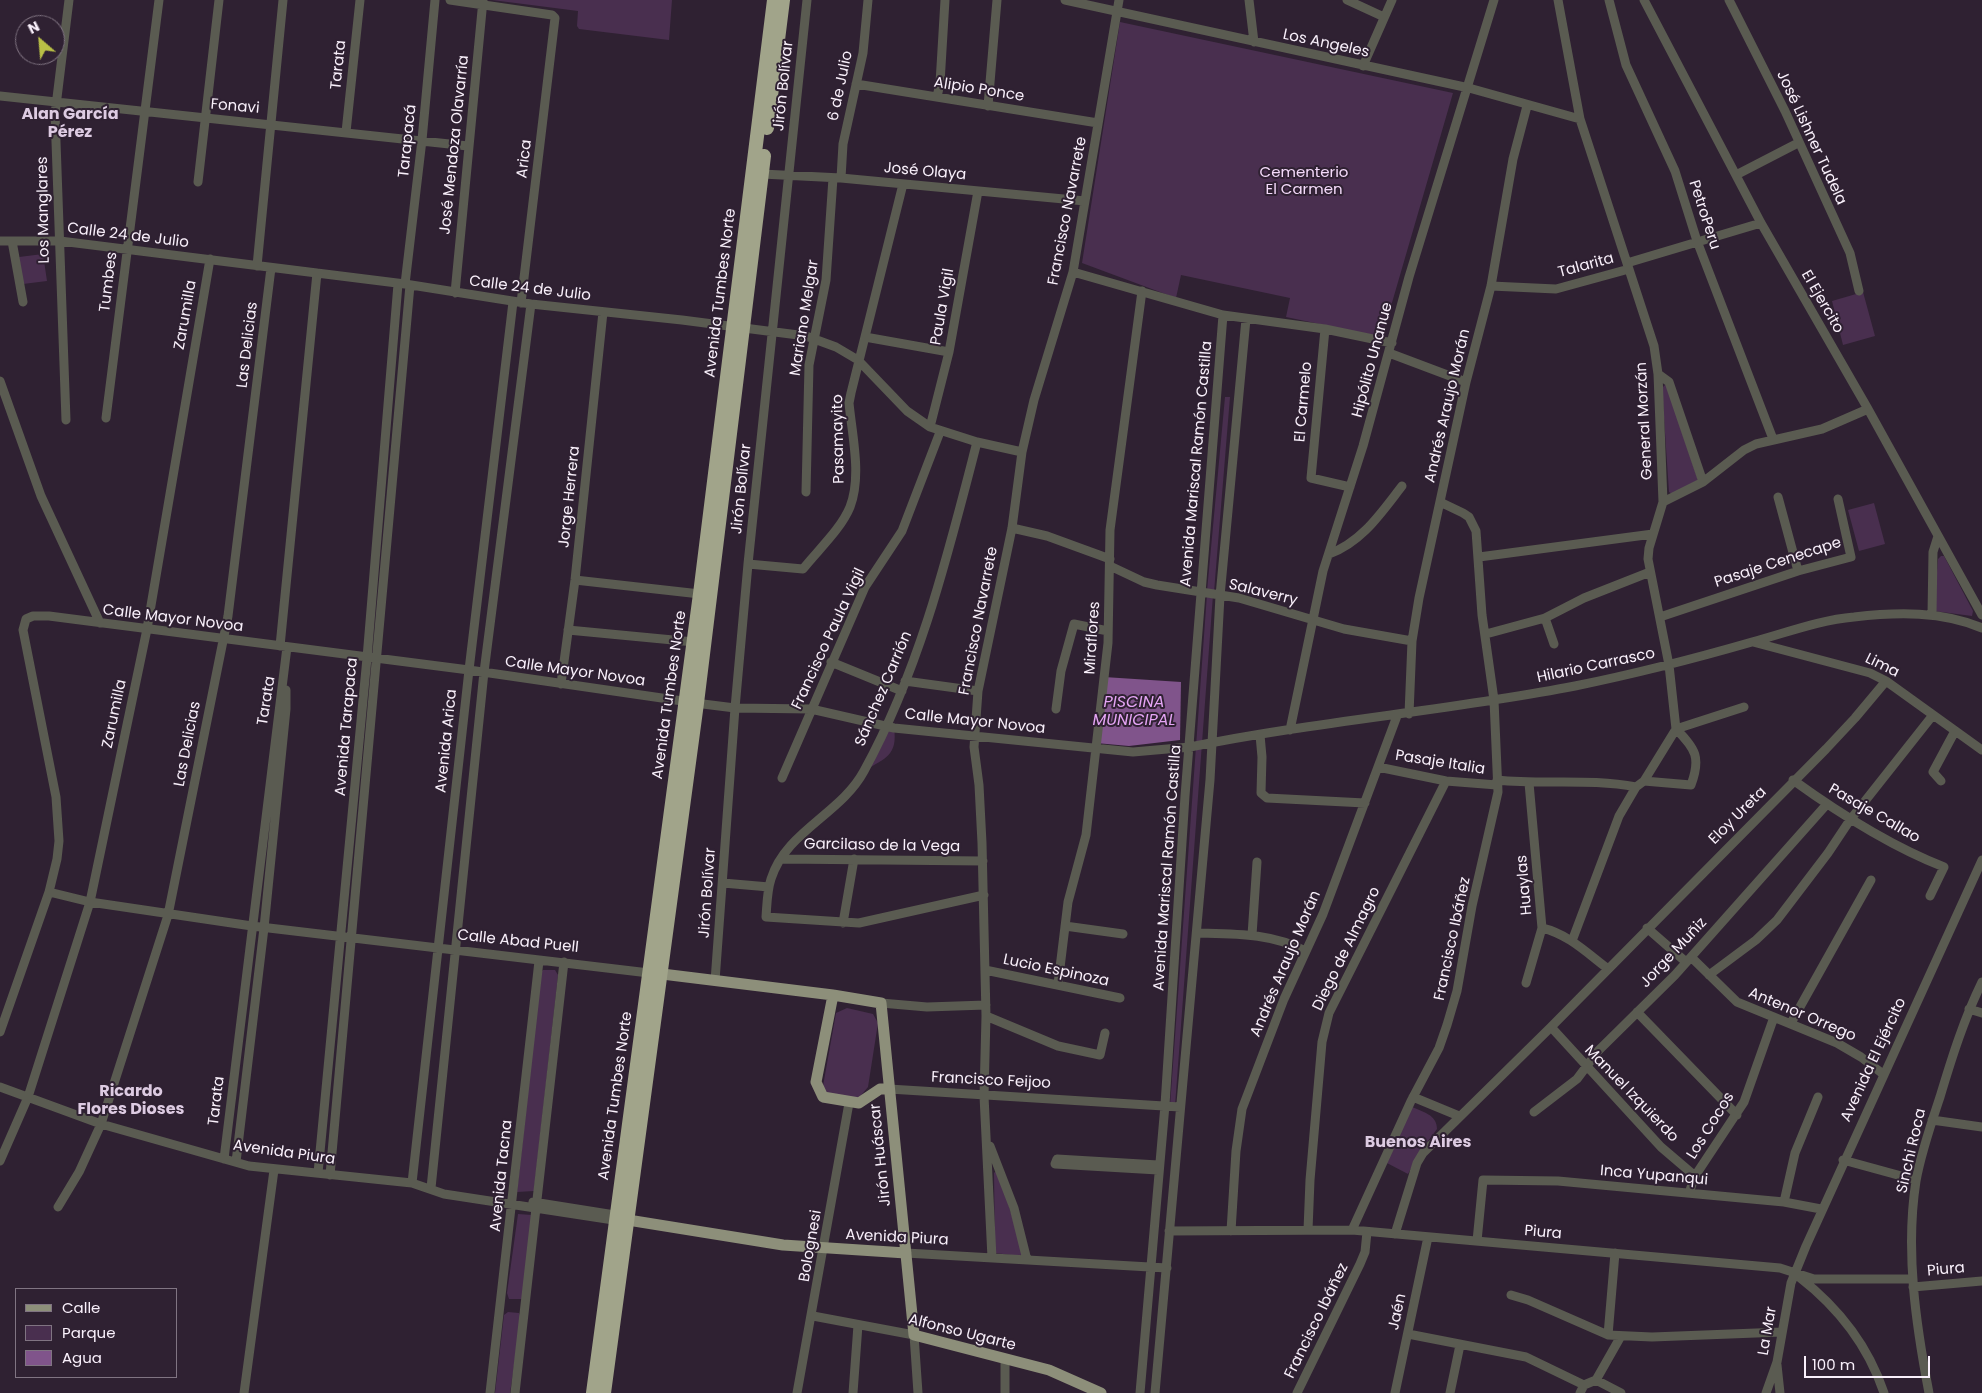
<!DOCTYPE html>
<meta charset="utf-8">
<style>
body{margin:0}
#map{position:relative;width:1982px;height:1393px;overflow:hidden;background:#2f2132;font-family:Poppins,sans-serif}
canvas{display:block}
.legend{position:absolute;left:15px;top:1288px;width:162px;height:90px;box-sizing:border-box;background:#2f2132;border:1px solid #807482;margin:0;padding:6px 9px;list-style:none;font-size:15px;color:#f9f0fb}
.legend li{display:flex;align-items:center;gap:10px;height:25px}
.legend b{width:25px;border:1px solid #807482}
.north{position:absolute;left:15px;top:15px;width:50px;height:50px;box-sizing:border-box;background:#2f2132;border:1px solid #807482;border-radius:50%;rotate:333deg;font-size:14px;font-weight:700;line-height:20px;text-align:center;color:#f9f0fb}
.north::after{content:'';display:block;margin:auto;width:18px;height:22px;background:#b9c046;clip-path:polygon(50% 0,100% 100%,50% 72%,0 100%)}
.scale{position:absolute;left:1804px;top:1356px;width:126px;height:22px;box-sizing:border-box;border:2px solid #f9f0fb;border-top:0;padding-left:6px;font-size:15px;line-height:18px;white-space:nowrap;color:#f9f0fb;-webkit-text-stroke:4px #2f2132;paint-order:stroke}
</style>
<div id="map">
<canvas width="1982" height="1393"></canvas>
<ul class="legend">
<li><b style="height:6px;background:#8d8f7a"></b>Calle</li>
<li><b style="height:14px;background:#492f4f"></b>Parque</li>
<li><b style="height:14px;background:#80548b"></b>Agua</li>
</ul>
<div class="north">N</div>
<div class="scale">100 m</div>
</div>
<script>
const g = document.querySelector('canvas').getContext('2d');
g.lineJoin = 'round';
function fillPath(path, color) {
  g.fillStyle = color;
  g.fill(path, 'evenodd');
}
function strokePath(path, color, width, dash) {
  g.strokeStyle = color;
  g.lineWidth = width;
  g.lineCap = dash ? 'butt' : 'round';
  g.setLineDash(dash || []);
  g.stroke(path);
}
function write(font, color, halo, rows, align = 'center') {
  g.font = font + ' Poppins,sans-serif';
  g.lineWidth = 4;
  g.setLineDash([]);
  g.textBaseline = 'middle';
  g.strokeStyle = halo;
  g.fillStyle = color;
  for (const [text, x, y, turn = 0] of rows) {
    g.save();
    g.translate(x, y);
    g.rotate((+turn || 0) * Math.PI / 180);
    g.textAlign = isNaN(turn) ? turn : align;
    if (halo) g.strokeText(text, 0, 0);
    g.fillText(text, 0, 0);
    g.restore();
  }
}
fillPath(new Path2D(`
 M492,0H672L669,40L579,29L577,26L578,11Z
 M1120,22L1453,93L1382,337L1286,317L1290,298L1181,275L1176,298L1082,263Z
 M43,254L47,281L23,284L19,257Z
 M1863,292L1875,336L1843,345L1832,301Z
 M1666,384L1698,480L1672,494L1669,492L1662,388Z
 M1225,397H1230L1214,592L1207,591Z
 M1874,503L1885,544L1859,551L1848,510Z
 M1941,556H1944L1973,611L1972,616L1934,611L1938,559Z
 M1207,594L1213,595L1175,1106H1170Z
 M885,726L894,728C898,755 885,759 865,770Z
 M543,970H555L558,975L534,1191L517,1192L541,972Z
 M847,1008L873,1014L878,1023L868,1087L858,1099L827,1095L823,1086L836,1013Z
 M1410,1106C1422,1112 1437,1114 1437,1129L1420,1152L1408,1174L1385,1162Z
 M996,1171L999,1172L1023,1254L1019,1256L995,1253L994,1173Z
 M518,1214L532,1215L524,1299H509L507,1293Z
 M508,1312L519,1313L521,1318L510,1393H495L504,1315Z`), '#492f4f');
fillPath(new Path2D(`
 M1104,677L1181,682L1180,740L1129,746L1096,743Z`), '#80548b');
strokePath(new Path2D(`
 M450,0L552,15L555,18L521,303
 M1065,0L1469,88L1580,119
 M1249,0L1254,42
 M1347,0L1384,17
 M1558,0L1580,119L1654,346L1658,374L1663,502L1649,548L1648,559L1669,665L1676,729
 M1609,0L1626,65L1675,171L1697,241L1773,439
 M1644,0L1761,223L1868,409L1982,615
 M1729,0L1785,111L1850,253L1859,291
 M1363,66L1392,0
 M856,84L1098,123
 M0,96L468,146
 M937,97L940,83L945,0
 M988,106L997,0
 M346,132L360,0
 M762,174L841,178L1085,201
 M1736,175L1798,143
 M841,178L843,144L863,53L868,0
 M198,182L219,0
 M0,241H60L405,284L531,304L682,320L806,336L836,347L858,360L907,411L930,427L977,442L1022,452
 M12,241L23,302
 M1627,263L1761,223
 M257,266L283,0
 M1073,272L1223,315L1325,329L1392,343
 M405,284L422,140L435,0
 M1491,286L1556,289L1629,269
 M455,293L483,0
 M1325,329L1311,478L1350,487
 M865,337L949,352
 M1389,353L1466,382
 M1658,374L1669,382L1703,482
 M0,381L41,496L100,623
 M106,418L159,0
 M66,420L55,114L69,0
 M930,427L949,352L978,191
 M977,442C948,554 920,669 864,771C841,814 786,831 771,879C767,891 767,904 766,917L859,923L984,895
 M806,492L809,365L826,280L833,178
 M1778,497L1798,571
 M1663,502L1703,482L1744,450L1756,444L1822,429L1868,409
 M1012,528L1047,536L1110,559
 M1329,554C1362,542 1381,513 1402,486
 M1479,557L1653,534
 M748,564L803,569C818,550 841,529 850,507C862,476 852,435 849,403L851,393L903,184
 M1110,566L1144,582L1157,585L1239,598L1344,629L1412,641
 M575,580L700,594
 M1932,615L1933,552L1938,536
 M1660,617L1798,571L1851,557L1838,499
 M1545,618L1554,644
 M568,630L694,642
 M1486,634L1545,618L1584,598L1650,572
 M1753,642L1870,673L1886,681L1982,750
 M280,646L317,273
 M831,662L902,691
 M905,681L978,691
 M561,684L575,580L603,312
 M1056,709L1061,671L1074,624L1108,631
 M1409,714L1412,641L1419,598L1466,382L1491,286L1513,159L1527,106
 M1290,730L1323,571L1363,446L1409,277L1494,0
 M1260,735L1262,757L1261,793L1267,798L1365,803
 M1378,767L1446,781L1497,785
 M782,778L865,587L902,531L940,432
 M1497,780C1544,785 1590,778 1636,787
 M1793,780C1840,814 1890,846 1944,867L1930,896
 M1644,781L1691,785C1701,758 1696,749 1676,729
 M1941,781L1933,772L1955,731
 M781,859L983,861
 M723,883L769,887
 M49,892L90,902L252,926L649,973
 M843,923L854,859
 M1065,926L1123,934
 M1542,928C1568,934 1587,953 1607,968
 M1647,928L1686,962
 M1197,933C1234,934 1272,933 1305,951
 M1252,935L1257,862
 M1572,941L1619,816L1636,787L1644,781L1676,729L1744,707
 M1691,957L1737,1002L1837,1043L1861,1057L1883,1074
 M985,970L1120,998
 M1709,975L1756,940L1777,920L1828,853L1850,820L1933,715
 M715,981L735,708L748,564L807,0
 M1526,983L1542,928L1529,783
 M1058,984L1068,902L1086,835L1108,643L1110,530L1142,291
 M881,1003L927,1007L986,1005
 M1969,1009L1982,1013
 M1637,1012L1737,1115
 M986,1016L1058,1046L1100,1055L1105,1033
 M1791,1023L1871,880
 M1551,1027L1661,1147L1695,1176
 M0,1032L49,892L57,859L59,841L56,797L23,630L26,619L33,616H49L469,670L703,704L735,708L811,709L894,728L1133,752L1190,747C1317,721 1447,711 1575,686C1634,674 1693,659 1752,642C1786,633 1819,620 1854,617C1897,612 1942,611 1982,628
 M0,1087L101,1124L249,1166L412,1183L444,1194L620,1221
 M889,1089L1180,1107
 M1413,1097L1459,1116
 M1534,1112L1577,1079L1598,1051L1675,975L1827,804
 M1932,1120L1982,1127
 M990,1146L1014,1208L1027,1260
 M224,1159L287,647
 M1843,1160L1916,1180
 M0,1161L28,1097L90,902L147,629L210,259
 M236,1162L264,928L286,709V690
 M1158,1170L1055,1164L1057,1159L1158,1165
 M318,1173L367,658L398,284
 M330,1175L410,285
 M412,1183L469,670L513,302
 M431,1188L484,672L531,304
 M1689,1193L1695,1176L1744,1102L1774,1017
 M533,1202L621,1216
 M1784,1202L1795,1153L1818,1097
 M58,1207L79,1172L101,1124L168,915L228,616L271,268
 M1308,1230L1310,1180L1322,1042L1329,1013L1446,781
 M1352,1230L1411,1101L1439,1048L1447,1025L1457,991L1472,906L1498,792L1494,700L1482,615L1476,531L1469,517L1463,513L1440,502
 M1169,1231L1352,1230L1780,1268L1814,1279H1913
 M1231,1231L1236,1151L1242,1109L1284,999L1323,914L1397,716
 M1395,1234L1417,1163L1423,1153L1551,1027L1826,749L1855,718L1886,681
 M1477,1241L1483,1180L1558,1181L1784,1202L1821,1209
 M906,1253L1167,1268
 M992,1258L984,1096L986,1016L982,843L979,785L974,747L978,691L1012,528L1022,452L1034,400L1073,272L1119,0
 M1799,1277C1839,1308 1868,1345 1884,1393
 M1913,1287L1982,1281
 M1511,1295L1528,1300L1608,1335L1652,1337L1782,1332
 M813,1316L914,1335L918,1393
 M1408,1334L1526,1357L1584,1385
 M1608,1335L1615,1253
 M1777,1365L1780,1393
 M1596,1380L1621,1393
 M244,1393L274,1170
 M490,1393L539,961
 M515,1393L564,962
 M797,1393L849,1103
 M853,1393L858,1325
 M1005,1393V1359
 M1140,1393L1165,1105L1185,796L1223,315
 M1155,1393L1210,780L1220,596L1246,319
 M1297,1393L1360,1264L1365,1252L1367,1232
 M1395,1393L1428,1237
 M1450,1393L1460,1345
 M1580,1393L1584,1385L1596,1380L1621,1336
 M1766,1393L1777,1362L1791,1283L1806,1246L1982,860
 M1929,1393C1916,1325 1905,1251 1916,1181C1921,1153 1931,1124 1940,1097C1952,1057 1964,1019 1982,982`), '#5a5b51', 9);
strokePath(new Path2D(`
 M654,973L833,995L881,1003L914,1335L1049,1370L1101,1393
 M833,995L816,1082L823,1097L859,1103L880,1089H889
 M628,1220L783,1245L906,1253`), '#8d8f7a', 11);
strokePath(new Path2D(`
 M767,128L783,0
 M593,1393L700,594L774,0
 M604,1393L697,703L764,156`), '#a1a48a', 14);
write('15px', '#f9f0fb', '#2f2132', [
 ["Los Angeles",1326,44,12],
 ["Tarata",339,65,-84],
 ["Jirón Bolívar",784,86,-84],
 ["6 de Julio",841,86,-78],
 ["Alipio Ponce",979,90,9],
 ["Fonavi",235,107,5],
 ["José Lishner Tudela",1811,138,65],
 ["Tarapacá",408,141,-84],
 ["José Mendoza Olavarría",455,145,-84],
 ["Arica",525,159,-83],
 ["José Olaya",925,172,5],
 ["Los Manglares",44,210,-91],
 ["Francisco Navarrete",1068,211,-79],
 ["PetroPeru",1704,215,72],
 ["Calle 24 de Julio",128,236,7],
 ["Talarita",1586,266,-15],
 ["Tumbes",109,282,-83],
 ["Calle 24 de Julio",530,289,7],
 ["Avenida Tumbes Norte",721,293,-83],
 ["El Ejercito",1822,302,60],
 ["Paula Vigil",943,307,-80],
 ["Zarumilla",186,315,-80],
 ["Mariano Melgar",805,318,-81],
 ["Las Delicias",248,345,-83],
 ["Hipólito Unanue",1373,360,-75],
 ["El Carmelo",1304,402,-85],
 ["Andrés Araujo Morán",1448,406,-77],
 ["General Morzán",1645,421,-93],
 ["Pasamayito",839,439,-91],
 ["Avenida Mariscal Ramón Castilla",1197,464,-85],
 ["Jirón Bolívar",742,489,-84],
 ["Jorge Herrera",570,497,-84],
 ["Pasaje Cenecape",1778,563,-18],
 ["Salaverry",1263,593,14],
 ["Calle Mayor Novoa",173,619,7],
 ["Francisco Navarrete",979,621,-79],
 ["Miraflores",1093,638,-86],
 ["Francisco Paula Vigil",829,639,-65],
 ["Hilario Carrasco",1596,666,-12],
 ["Lima",1882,666,26],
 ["Calle Mayor Novoa",575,672,8],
 ["Sánchez Carrión",884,689,-67],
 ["Avenida Tumbes Norte",670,695,-82],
 ["Tarata",267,701,-81],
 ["Zarumilla",115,714,-78],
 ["Calle Mayor Novoa",975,722,6],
 ["Avenida Tarapaca",347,727,-85],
 ["Avenida Arica",447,741,-84],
 ["Las Delicias",188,744,-79],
 ["Pasaje Italia",1440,763,9],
 ["Pasaje Callao",1874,814,30],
 ["Eloy Ureta",1738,816,-45],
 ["Garcilaso de la Vega",882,846,1],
 ["Avenida Mariscal Ramón Castilla",1168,868,-86],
 ["Huaylas",1525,885,-95],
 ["Jirón Bolívar",708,893,-86],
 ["Francisco Ibáñez",1453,939,-78],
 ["Calle Abad Puell",518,942,6],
 ["Diego de Almagro",1347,949,-64],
 ["Jorge Muñiz",1674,953,-47],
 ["Andrés Araujo Morán",1286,964,-67],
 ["Lucio Espinoza",1056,971,12],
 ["Antenor Orrego",1802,1015,23],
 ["Avenida El Ejército",1874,1060,-65],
 ["Francisco Feijoo",991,1081,3],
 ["Manuel Izquierdo",1631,1094,46],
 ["Avenida Tumbes Norte",616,1096,-82],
 ["Tarata",217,1101,-83],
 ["Los Cocos",1711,1126,-58],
 ["Sinchi Roca",1912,1151,-77],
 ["Avenida Piura",284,1153,8],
 ["Jirón Huáscar",881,1155,-96],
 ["Avenida Tacna",502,1176,-84],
 ["Inca Yupanqui",1654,1176,5],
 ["Piura",1543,1233,5],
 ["Avenida Piura",897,1238,3],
 ["Bolognesi",811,1246,-80],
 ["Piura",1946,1270,-5],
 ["Jaén",1398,1312,-78],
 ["Francisco Ibáñez",1317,1321,-64],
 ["La Mar",1768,1331,-80],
 ["Alfonso Ugarte",962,1333,14]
]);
write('15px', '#f4dafa', '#2f2132', [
 ["Cementerio",1304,173],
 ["El Carmen",1304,190]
]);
write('bold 16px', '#ddcbe2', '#2f2132', [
 ["Alan García",70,115],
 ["Pérez",70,133],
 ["Ricardo",131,1092],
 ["Flores Dioses",131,1110],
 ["Buenos Aires",1418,1143]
]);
write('italic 16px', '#e5a5f5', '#2f2132', [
 ["PISCINA",1134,703],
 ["MUNICIPAL",1134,721]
]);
</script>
